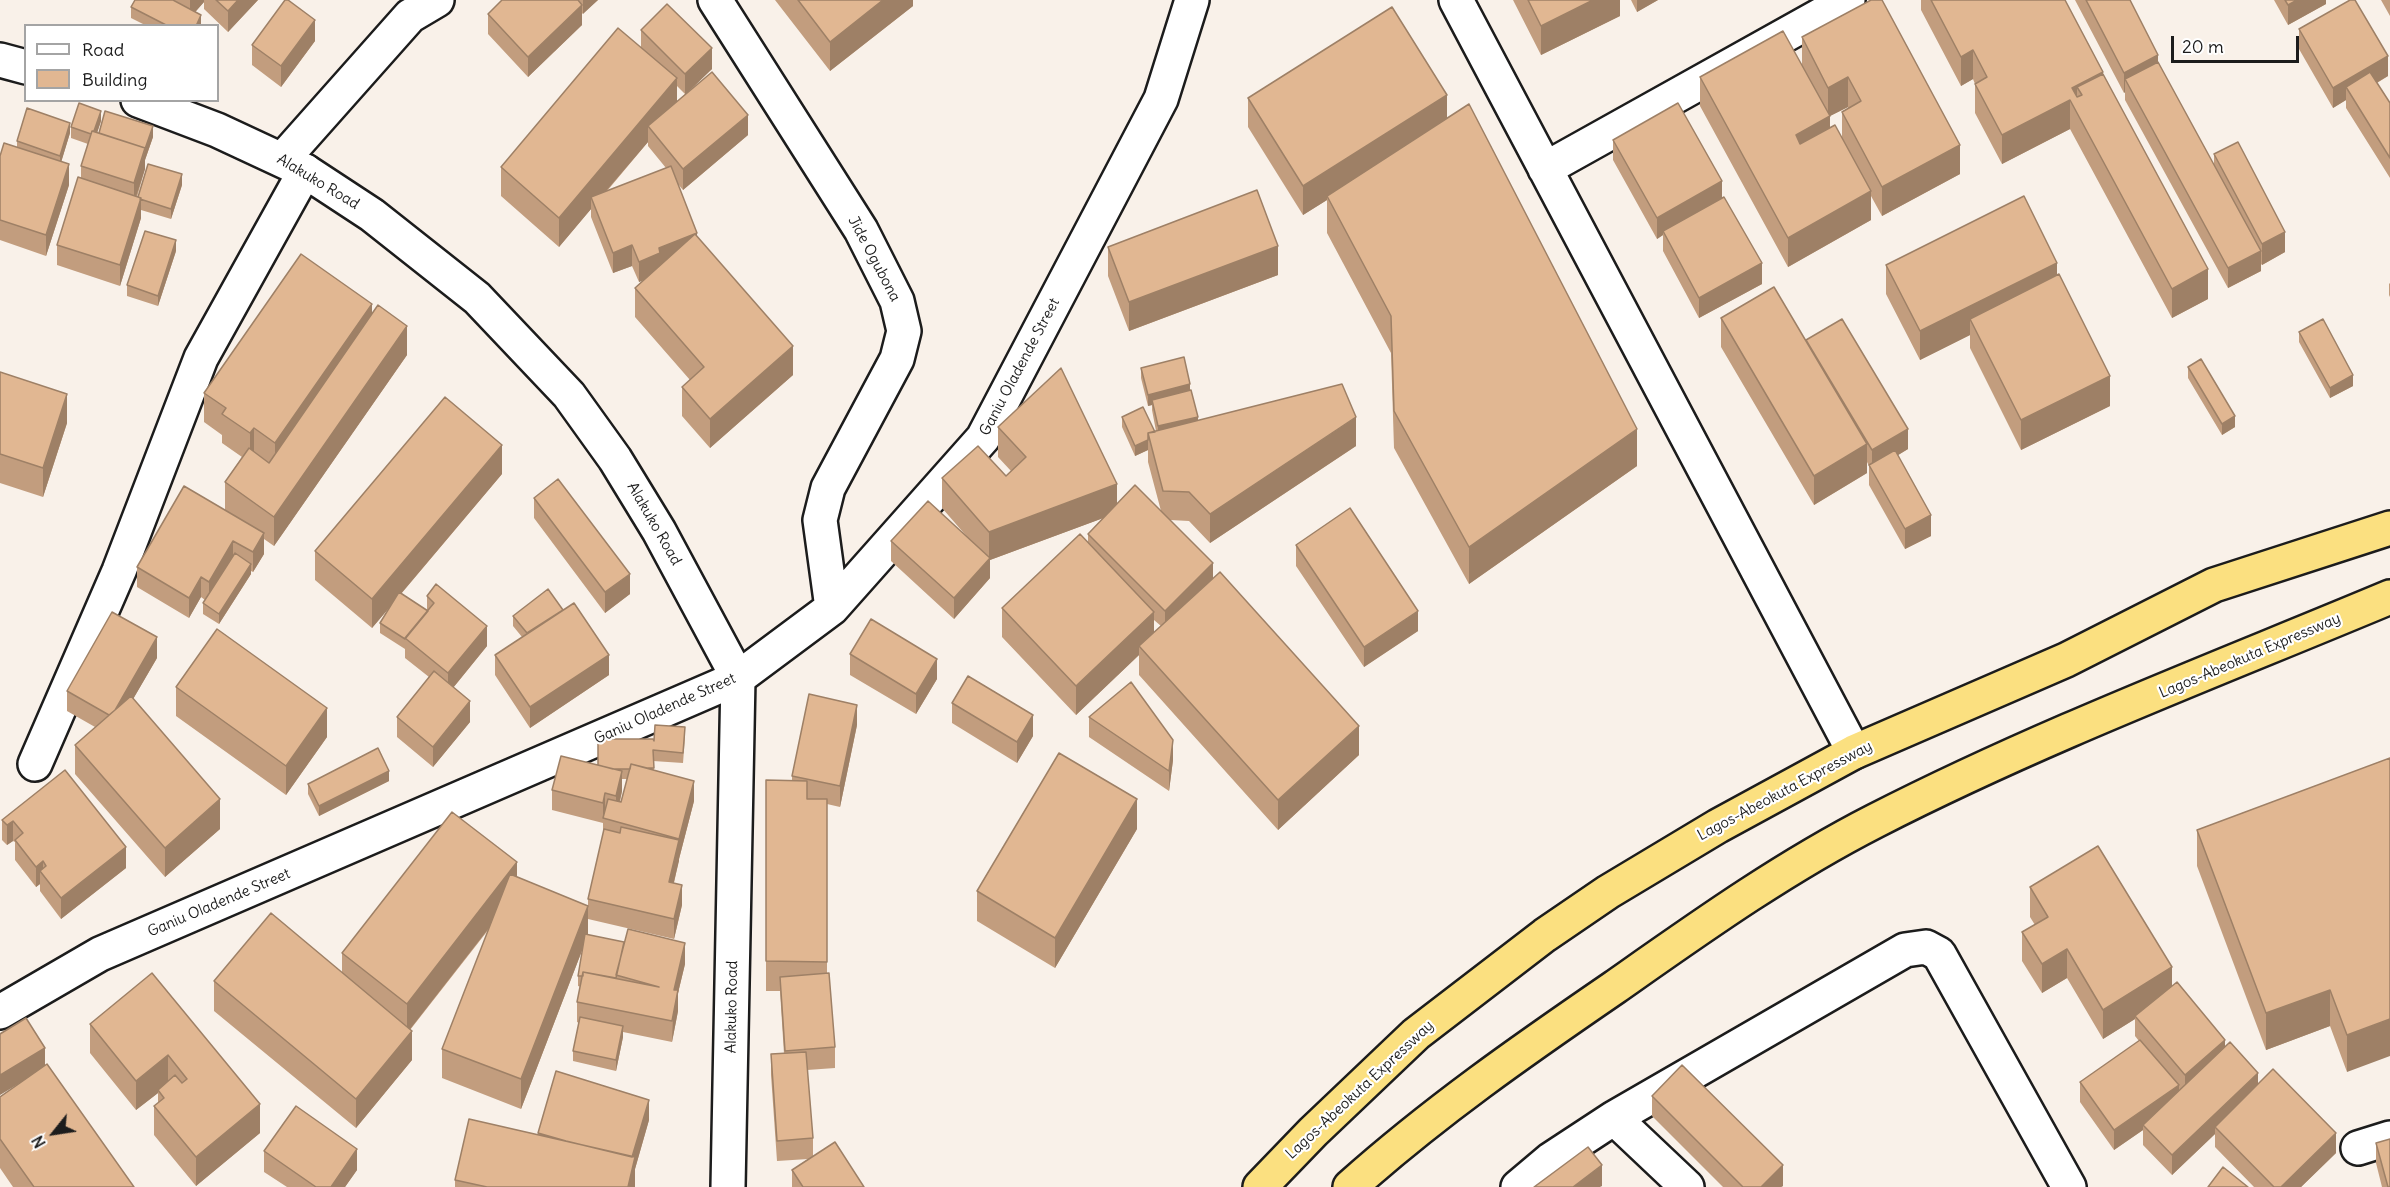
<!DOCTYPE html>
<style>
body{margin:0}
#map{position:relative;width:2390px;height:1187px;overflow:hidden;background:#f9f1e9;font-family:Delius,sans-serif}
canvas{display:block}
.legend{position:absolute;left:24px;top:24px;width:195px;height:78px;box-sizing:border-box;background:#fff;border:2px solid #a4a4a4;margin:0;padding:8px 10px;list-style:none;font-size:18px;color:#1c1c1c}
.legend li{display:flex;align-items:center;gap:12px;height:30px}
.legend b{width:30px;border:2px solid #a4a4a4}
.north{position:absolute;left:24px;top:1103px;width:60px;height:60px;-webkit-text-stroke:4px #fff;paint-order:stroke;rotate:240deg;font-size:16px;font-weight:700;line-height:24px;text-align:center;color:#1c1c1c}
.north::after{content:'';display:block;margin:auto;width:21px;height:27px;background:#1c1c1c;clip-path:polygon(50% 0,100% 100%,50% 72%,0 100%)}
.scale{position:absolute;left:2171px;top:36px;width:128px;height:27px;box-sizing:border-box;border:3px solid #1c1c1c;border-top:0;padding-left:8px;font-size:18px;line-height:21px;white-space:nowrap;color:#1c1c1c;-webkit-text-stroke:4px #fff;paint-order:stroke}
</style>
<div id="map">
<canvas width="2390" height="1187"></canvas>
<ul class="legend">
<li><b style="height:8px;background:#fff"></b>Road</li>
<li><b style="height:16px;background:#e1b792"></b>Building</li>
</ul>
<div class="north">N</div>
<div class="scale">20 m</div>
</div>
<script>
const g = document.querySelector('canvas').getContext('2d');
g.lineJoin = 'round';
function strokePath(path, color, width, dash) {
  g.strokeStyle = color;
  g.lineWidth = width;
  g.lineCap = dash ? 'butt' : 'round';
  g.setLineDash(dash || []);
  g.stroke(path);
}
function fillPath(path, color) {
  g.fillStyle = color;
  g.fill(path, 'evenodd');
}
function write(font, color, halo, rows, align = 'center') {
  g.font = font + ' Delius,sans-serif';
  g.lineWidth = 4.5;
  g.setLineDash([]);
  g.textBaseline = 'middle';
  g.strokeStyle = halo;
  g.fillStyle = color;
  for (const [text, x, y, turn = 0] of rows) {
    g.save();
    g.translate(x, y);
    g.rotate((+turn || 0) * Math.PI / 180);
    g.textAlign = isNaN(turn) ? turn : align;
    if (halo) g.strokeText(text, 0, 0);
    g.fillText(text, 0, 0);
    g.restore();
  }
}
const minor = new Path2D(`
 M715,0L861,230L897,301L904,331L897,359L828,488L820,520L832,608
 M1456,0L1854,752
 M283,159L410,16L437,0
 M1545,169L1848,0
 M35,764L119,571L201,358L305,171
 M0,1012L100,954L738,678L832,608L983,438L1161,99L1192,0
 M1614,1118L1905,950L1926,947L1939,954L2069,1187
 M2358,1148L2390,1138
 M1518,1187L1550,1160L1614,1118L1687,1187`);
const secondary = new Path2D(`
 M0,60L26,67
 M138,100L217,130L305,171L372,215L477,298L569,395L615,459L659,531L738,678L728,1187`);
const trunk = new Path2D(`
 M1260,1187L1313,1132L1416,1034L1545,935L1608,892L1718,826L1854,752L2066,660L2214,585L2390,528
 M1350,1187C1434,1112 1523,1050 1615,987C1699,928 1783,868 1875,821C2041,736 2218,669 2390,597`);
strokePath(minor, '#1c1c1c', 38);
strokePath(secondary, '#1c1c1c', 38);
strokePath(trunk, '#1c1c1c', 38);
strokePath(minor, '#fff', 33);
strokePath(secondary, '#fff', 33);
strokePath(trunk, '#fbe080', 33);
fillPath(new Path2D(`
 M135,0H258L228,32L204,9V2L195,12L201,15V26H147L131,18V7Z
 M502,0H598L582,14V25L528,77L488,34V14Z
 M775,0H913V6L830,71Z
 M1513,0H1620V16L1541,55Z
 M1631,0H1658L1637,12Z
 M1921,0H2065L2103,74L2208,299L2172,318L2070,129L2002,164L1975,113V84L1973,79L1961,86L1921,10Z
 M2075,0H2130L2158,63L2214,165V154L2285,252L2262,265L2261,264V271L2228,288L2125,100V92L2124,93Z
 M2274,0H2326V4L2288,25Z
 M2381,0H2390V16Z
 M2299,29L2388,76L2377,83L2390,103V178L2346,108V100L2333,108L2299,49Z
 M641,30L712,69L687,93L748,135L683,190L678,184L697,237L793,375L710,448L682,416V387L690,380L635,317V288L643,280L639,282L632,266L613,273L591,217V209L559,247L501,196V167L641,47ZM677,86L685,94L677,101ZM648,142V146L666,168L607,191Z
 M1802,37L1960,174L1882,216L1871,196V220L1788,267L1700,106V77L1802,66ZM1848,107V108L1842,112V138L1830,128V116Z
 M315,41L281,87L252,65V45Z
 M1248,98L1447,119L1637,466L1469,584L1394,448L1391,353L1327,233V200L1303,215L1248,127Z
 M101,121L97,133L153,137L145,160V169L137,197H138L182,185L171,219L141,210V218L120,286L57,265V245L81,179V166L88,144L71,138V127Z
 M70,133L61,162L69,185L46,256L0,240V156L17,147V141Z
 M1613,140L1722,197L1762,284L1699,318L1663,251V235L1657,239L1613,160Z
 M1108,247L1278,275L1129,331L1108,276Z
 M176,251L158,306L127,296V285Z
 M1886,265L2057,275L2110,406L2021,450L1970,348V335L1920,360L1886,294Z
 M2390,283V297L2389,295V284Z
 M372,314L407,355L274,546L264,539V554L253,572L251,571V574L219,624L203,614V603L205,600L201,597L189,618L137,587V567L225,510V482L242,457L222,443V435L204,422V393Z
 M1721,318L1806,341L1908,449L1898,455L1931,536L1905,549L1869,485V466L1867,462V473L1814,505L1721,347Z
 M2299,332L2353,386L2330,398L2299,342Z
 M2188,367L2235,427L2222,435L2188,378Z
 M1141,368L1190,390L1198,421L1356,446L1210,543L1189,521L1170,520L1213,579L1359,755L1278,830L1139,675V655L1076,715L1002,637V608L1088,542V534L1103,518L990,560V578L954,619L891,561V541L969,539L942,508V478L1006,476L1011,471L998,457V427L1117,504L1161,511L1148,462V450L1135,456L1122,427V417L1155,432L1156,431L1152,410V405L1148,406L1141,378ZM1154,620L1161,626L1154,633Z
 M0,372L67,423L43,497L0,483Z
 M502,474L401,594L427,610V596L487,646L453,688L470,722L433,767L397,737V717L429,677L405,658V649L380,633V623L390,607L372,628L315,580V551Z
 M534,498L630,594L605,613L534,518Z
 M1296,545L1418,631L1364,667L1296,566Z
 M563,610L609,675L530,728L495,675V655L522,637L513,626V616Z
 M850,654L937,679L916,714L850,675Z
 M157,658L133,699L220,829L165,877L75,774V745L95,727L67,711V691Z
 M176,687L327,737L286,795L176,716Z
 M952,703L1033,736L1017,763L952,723Z
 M1089,717L1173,760L1169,791L1089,737Z
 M857,725L840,807L827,804V974L835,1047V1068L807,1070L813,1138V1156L864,1187H792V1170L808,1159L777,1161L771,1075V1054H784L780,991H766V780H792V776Z
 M685,737L683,763L653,761L654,770L694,801L679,859L674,883L682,905L674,939L588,919V899L603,836V823L552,810V790L598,765L654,741ZM622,779H627L621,802H620L622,791Z
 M2390,758L2347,1072L2330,1026L2266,1050L2197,866V830Z
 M65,770L126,868L61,919L40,891V884L36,887L15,860V842L13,841L7,845L2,840V820Z
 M389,781L319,816L308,794V784Z
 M1137,829L1055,968L977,921V891Z
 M517,877L588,935L685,964L678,993V1011L672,1042L623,1032V1037L616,1071L573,1061V1051L579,1023L577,1022V1002L581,987L578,986V976L583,948L521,1109L442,1078V1049L489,929L410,1030L412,1060L356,1128L214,1011V981L342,973V953Z
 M2030,887L2172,985L2225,1047L2258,1084L2336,1153L2301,1187H2254L2215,1147V1134L2172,1175L2143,1145V1130L2114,1150L2080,1102V1082L2139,1041L2135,1036V1019L2103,1039L2067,978L2042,993L2022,961V932L2035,925L2030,917Z
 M152,973L260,1133L196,1186L154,1135V1106L158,1103V1093L136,1110L90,1053V1024Z
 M45,1065L134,1187H13L0,1168V1097Z
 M1652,1096L1783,1186L1781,1187H1723L1652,1116Z
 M649,1120L635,1169V1187H455V1180L538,1135V1133Z
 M2376,1143L2390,1187H2382L2376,1163Z
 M264,1151L357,1170L345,1187H287L264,1172Z`), '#c29d7e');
fillPath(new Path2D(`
 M190,0H204V2L190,18Z
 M238,0H258L228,32V11Z
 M583,0H598L583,14Z
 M883,0H913V6L830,71V42Z
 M1593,0H1620V16L1541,55V26Z
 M1637,0H1658L1637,12Z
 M2297,0H2326V4L2288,25V5Z
 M582,5V25L528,77V57Z
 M201,15V26H196Z
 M315,20V41L281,87V66Z
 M712,48V69L685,95V74Z
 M1973,50V79L1961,86V57Z
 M2158,55V75L2125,79V92L2124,93V73Z
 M2388,56V76L2352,97L2346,87V100L2333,108V88Z
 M2103,72V101L2082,95L2077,87V113L2072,88Z
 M1848,77V107L1828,117V88Z
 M677,78V107L648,126V142L594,205L591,197V209L559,247V218Z
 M1447,95V124L1327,196V200L1303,215V186Z
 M2070,100V129L2002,164V135Z
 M101,111V121L93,145V135Z
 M748,115V135L683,190V169Z
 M1830,116V145L1796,164V135Z
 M70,123V133L60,166V156Z
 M153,126V137L145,160V169L134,203V183Z
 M1960,145V174L1882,216V187Z
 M69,164V185L46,256V235Z
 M182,174V185L171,219V209Z
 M1722,181V202L1663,231V235L1657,239V218Z
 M1871,191V220L1788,267V238Z
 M141,198V218L120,286V265Z
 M2285,232V252L2262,265V244Z
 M697,233V253L660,274L639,282V262L659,248Z
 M176,240V251L158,306V296Z
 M632,245V266L613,273V253Z
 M1278,246V275L1129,331V302Z
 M2261,251V271L2228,288V268Z
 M1762,263V284L1699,318V298Z
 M2057,263V293L1970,319V335L1920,360V331Z
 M2208,269V299L2172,318V289Z
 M372,304V333L275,472V443Z
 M407,326V355L274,546V517Z
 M793,346V375L710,448V419Z
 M2353,375V386L2330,398V388Z
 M2110,376V406L2021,450V420Z
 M1190,384V394L1152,400V405L1148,406V395Z
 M67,394V423L43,497V468Z
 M2235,416V427L2222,435V424Z
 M1198,417V427L1158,437V426Z
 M1356,417V446L1210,543V514Z
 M254,428V457L250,463V433Z
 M1637,429V466L1469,584V547Z
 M1908,429V449L1872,471V450Z
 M1148,440V450L1135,456V446Z
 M1867,444V473L1814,505V476Z
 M502,445V474L372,628V599Z
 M1117,484V513L990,560V578L954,619V598L989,559V532Z
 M1931,515V536L1905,549V529Z
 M264,533V554L253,572V552Z
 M233,541V561L209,602V582Z
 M1213,563V584L1165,631V611Z
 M251,564V574L219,624V614Z
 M630,574V594L605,613V592Z
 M201,577V597L189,618V598Z
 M1418,611V631L1364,667V647Z
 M1154,612V641L1139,646V655L1076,715V686Z
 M487,626V646L448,694V673Z
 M157,637V658L111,737V716Z
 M609,655V675L530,728V707Z
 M937,659V679L916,714V694Z
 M470,701V722L433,767V747Z
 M857,705V725L840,807V786Z
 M327,708V737L286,795V766Z
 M1033,715V736L1017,763V742Z
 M1359,726V755L1278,830V800Z
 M1173,740V760L1169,791V771Z
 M389,771V781L319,816V806Z
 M622,771V791L616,817V796Z
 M694,781V801L679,859V839Z
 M605,793V814L603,818V803Z
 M220,799V829L165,877V848Z
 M1137,799V829L1055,968V938Z
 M13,821V841L7,845V825Z
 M679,840V861L669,902V882Z
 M126,847V868L61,919V898Z
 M43,861V874L40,871V884L36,887V867Z
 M517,862V892L407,1033V1004Z
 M682,885V905L674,939V919Z
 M588,906V935L521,1109V1079Z
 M685,943V964L678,993V1011L672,1042L674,990Z
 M2067,949V978L2042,993V964Z
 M2172,967V996L2135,1016V1019L2103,1039V1010Z
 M2330,990V1026L2266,1050V1013Z
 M2390,1019V1056L2347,1072V1035Z
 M623,1026V1037L616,1071V1060Z
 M412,1031V1060L356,1128V1099Z
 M2225,1040V1060L2185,1095V1075Z
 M45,1048V1068L0,1095V1075Z
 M168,1055V1085L158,1090V1093L136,1110V1081Z
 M2258,1073V1093L2215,1127V1134L2172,1175V1155Z
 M2179,1085V1106L2143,1125V1130L2114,1150V1130Z
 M649,1100V1120L635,1169V1187H628L631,1161Z
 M260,1104V1133L196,1186V1157Z
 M2336,1133V1153L2301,1187H2281Z
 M357,1149V1170L345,1187H331Z
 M1602,1165V1186L1600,1187H1573Z
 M1783,1165V1186L1781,1187H1761Z`), '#9e8066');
const building = new Path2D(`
 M135,0H173L201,15L196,26H168L131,7Z
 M216,0H238L228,11Z
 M285,0H288L315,20L281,66L252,45Z
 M502,0H578L582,5L528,57L488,14Z
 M798,0H883L830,42Z
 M1528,0H1593L1541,26Z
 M1871,0H1882L1960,145L1882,187L1842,112L1861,101L1848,77L1828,88L1802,37Z
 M1931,0H2065L2103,72L2072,88L2077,97L2082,95L2077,87L2103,74L2208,269L2172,289L2070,100L2002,135L1975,84L1987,77L1973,50L1961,57Z
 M2086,0H2130L2158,55L2124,73Z
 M2285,0H2297L2288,5Z
 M2350,0H2355L2388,56L2333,88L2299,29Z
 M667,4L712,48L685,74L641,30Z
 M1392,7L1447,95L1303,186L1248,98Z
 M618,28L677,78L559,218L501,167Z
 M1783,31L1830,116L1796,135L1800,144L1835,125L1871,191L1788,238L1700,77Z
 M2158,62L2261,251L2228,268L2125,79Z
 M712,72L748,115L683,169L648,126Z
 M2370,72L2390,103V158L2346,87Z
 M79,103L101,111L94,131H92L91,134L71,127Z
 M1678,103L1722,181L1657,218L1613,140Z
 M1469,104L1637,429L1469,547L1394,411L1391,316L1327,196Z
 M27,108L70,123L60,156L17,141Z
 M105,111L153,126L145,149V148L99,133Z
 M92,131L145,148L134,183L81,166Z
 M2238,142L2285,232L2262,244L2214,154Z
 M4,143L69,164L46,235L0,220V156Z
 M148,164L182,174L171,209L140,199L141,198L138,197Z
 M671,166L697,233L659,248L660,253L639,262L632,245L613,253L591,197Z
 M78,177L141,198L120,265L57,245Z
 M1257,190L1278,246L1129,302L1108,247Z
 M2024,196L2057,263L1920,331L1886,265Z
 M1724,197L1762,263L1699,298L1663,231Z
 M145,231L176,240L158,296L127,285Z
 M695,234L793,346L710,419L682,387L704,367L635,288Z
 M301,254L372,304L275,443L254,428L250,433L222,414L226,408L204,393Z
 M2059,274L2110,376L2021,420L1970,319Z
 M1774,287L1867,444L1814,476L1721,318Z
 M378,305L407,326L274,517L225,482L249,448L269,463Z
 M1842,319L1908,429L1872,450L1806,340Z
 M2323,319L2353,375L2330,388L2299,332Z
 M1184,357L1190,384L1148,395L1141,368Z
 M2201,359L2235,416L2222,424L2188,367Z
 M1061,368L1117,484L989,532L942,478L978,446L1006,476L1026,457L998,427Z
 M0,372L67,394L43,468L0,454Z
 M1342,384L1356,417L1210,514L1189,492L1163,491L1148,433Z
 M1191,390L1198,417L1158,426L1152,400Z
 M445,397L502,445L372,599L315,551Z
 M1143,407L1155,432L1148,433V440L1135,446L1122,417Z
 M1895,450L1931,515L1905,529L1869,465Z
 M558,479L630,574L605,592L534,498Z
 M1135,485L1213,563L1165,611L1088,534Z
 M184,486L264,533L253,552L233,541L209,582L201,577L189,598L137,567Z
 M928,501L990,558L954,598L891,541Z
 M1350,508L1418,611L1364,647L1296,545Z
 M1080,534L1154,612L1076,686L1002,608Z
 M235,553L251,564L219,614L203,603Z
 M1220,572L1359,726L1278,800L1139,646Z
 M436,584L487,626L448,673L405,638L434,603L427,596Z
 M548,589L563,610L527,633L513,616Z
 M399,592L428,611L405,639L380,623Z
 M574,603L609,655L530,707L495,655Z
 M112,612L157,637L115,710L109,715L67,691Z
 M871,619L937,659L916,694L850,654Z
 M217,629L327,708L286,766L176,687Z
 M434,671L470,701L433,747L397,717Z
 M968,676L1033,715L1017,742L952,703Z
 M1131,682L1173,740L1169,771L1089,717Z
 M809,694L857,705L840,786L792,776Z
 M131,696L220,799L165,848L75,745Z
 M655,725L685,727L683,753L653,750L654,768H647L631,764L630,769H613L598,765V739H653L654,741Z
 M378,748L389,771L319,806L308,784Z
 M1059,753L1137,799L1055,938L977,891Z
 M561,756L622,771L616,796L605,793L603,803L552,790Z
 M2390,758V1019L2347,1035L2330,990L2266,1013L2197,830Z
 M631,764L694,781L679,839L603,818L608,799L621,802Z
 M65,770L126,847L61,898L40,871L46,866L43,861L36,867L15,840L23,833L13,821L7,825L2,820Z
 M766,780L807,781V799H827V962L766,961Z
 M452,812L517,862L407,1004L342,953Z
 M621,827L679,840L669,882L682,885L674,919L588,899L604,829L620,833Z
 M2098,846L2172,967L2103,1010L2067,949L2042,964L2022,932L2048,917L2030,887Z
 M510,874L588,906L521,1079L442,1049Z
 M271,913L412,1031L356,1099L214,981Z
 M628,929L685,943L674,990H678L672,1021L577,1002L583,972L659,987L616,975Z
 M585,934L624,942L616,978L583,972V976H578Z
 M152,973L260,1104L196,1157L154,1106L164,1098L158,1090L175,1075L182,1083L187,1079L168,1055L136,1081L90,1024Z
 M829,973L835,1047L785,1051L780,977Z
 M2177,982L2225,1040L2185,1075L2135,1016Z
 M580,1017L623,1026L616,1060L573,1051Z
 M26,1018L45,1048L0,1075V1034Z
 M2140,1040L2179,1085L2114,1130L2080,1082Z
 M2230,1042L2258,1073L2172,1155L2143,1125Z
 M806,1052L813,1138L777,1141L771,1054Z
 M47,1064L134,1187H34L0,1139V1097Z
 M1682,1065L1783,1165L1761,1187H1743L1652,1096Z
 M2273,1069L2336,1133L2281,1187H2274L2215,1127Z
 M556,1071L649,1100L632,1157L566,1141L538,1133Z
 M296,1106L357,1149L331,1187H316L264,1151Z
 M469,1119L635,1157L628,1187H487L455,1180Z
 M2390,1139V1187H2388L2376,1143Z
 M835,1142L864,1187H803L792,1170Z
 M1588,1147L1602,1165L1573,1187H1534Z
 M2223,1167L2248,1187H2208Z`);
fillPath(building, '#e1b792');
strokePath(building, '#9e8066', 1.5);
write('15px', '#1c1c1c', '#fff', [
 ["Alakuko Road",318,182,31],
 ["Jide Ogubona",874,259,62],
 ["Ganiu Oladende Street",1020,367,-62],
 ["Alakuko Road",654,524,60],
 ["Lagos-Abeokuta Expressway",2250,656,-23],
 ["Ganiu Oladende Street",665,709,-24],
 ["Lagos-Abeokuta Expressway",1785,791,-28],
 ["Ganiu Oladende Street",219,903,-23],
 ["Alakuko Road",732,1007,-89],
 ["Lagos-Abeokuta Expressway",1360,1090,-43]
]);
</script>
